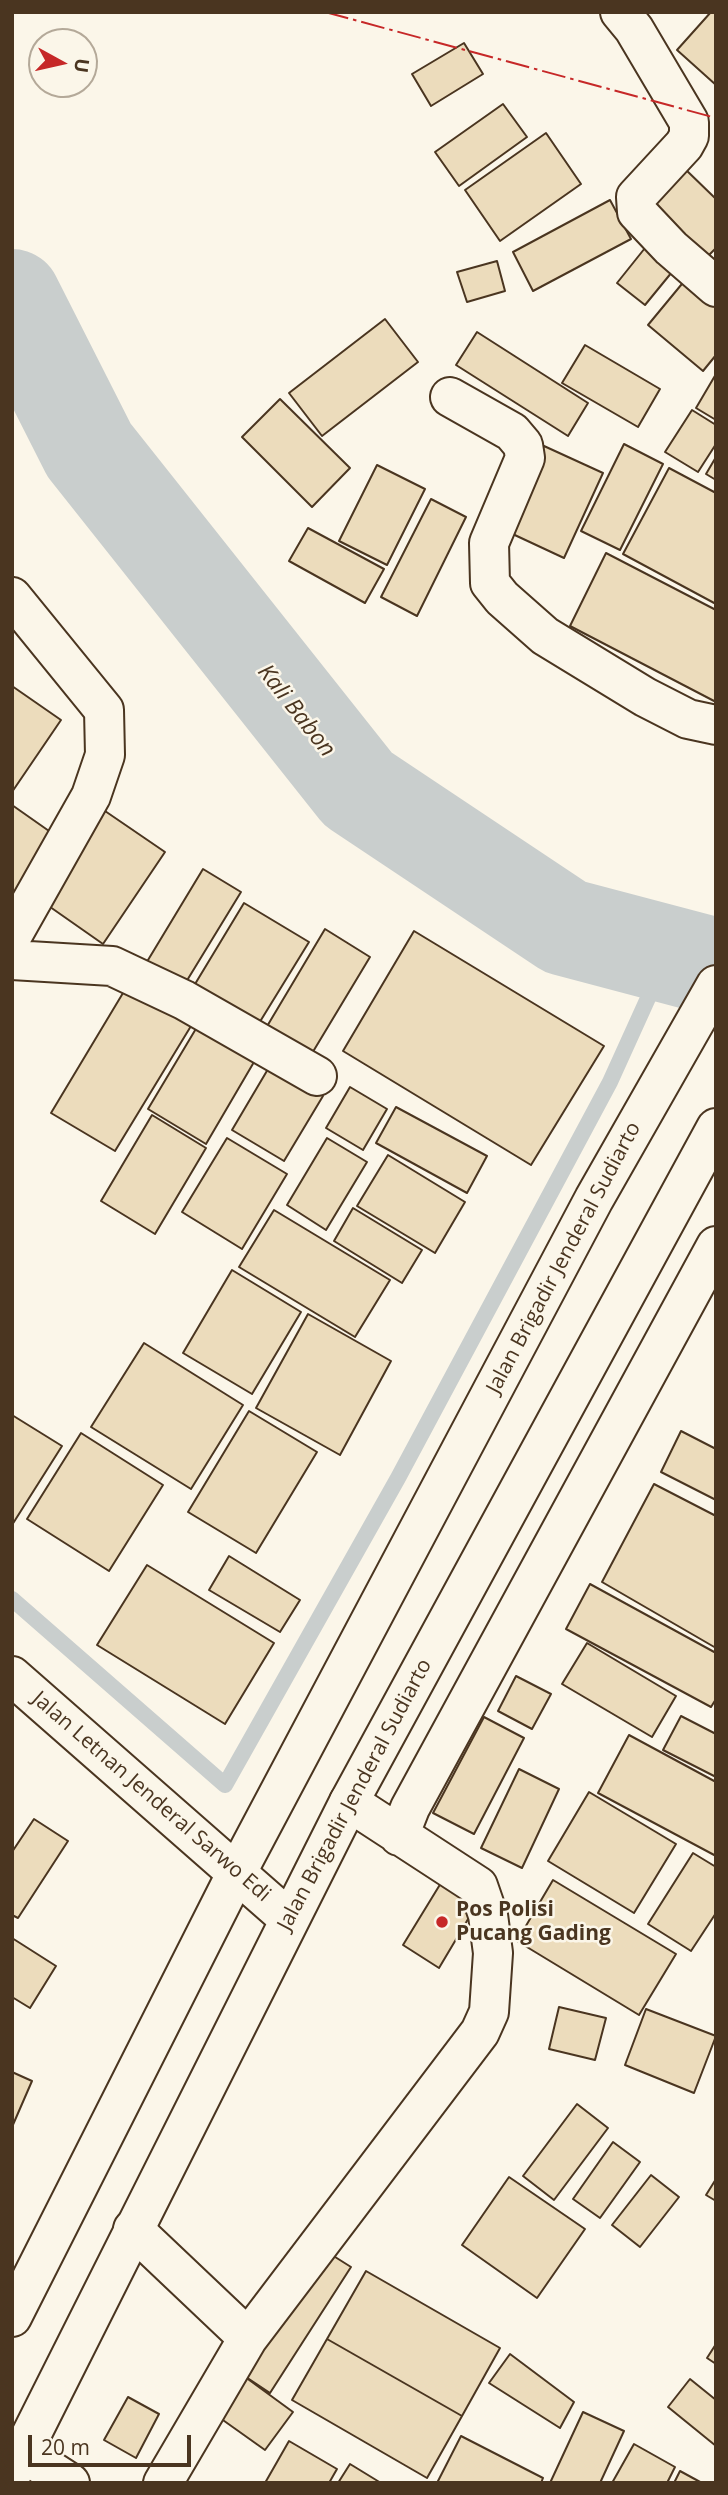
<!DOCTYPE html>
<style>
body{margin:0}
#map{position:relative;width:728px;height:2495px;overflow:hidden;background:#fbf6e9;font-family:"Open Sans",sans-serif}
canvas{display:block}
.frame{position:absolute;inset:0;border:14px solid #4a3520;pointer-events:none}
.north{position:absolute;left:28px;top:28px;width:70px;height:70px;box-sizing:border-box;background:#fbf6e9;border:2px solid #b4a999;border-radius:50%;rotate:98deg;font-size:19px;font-weight:700;line-height:28px;text-align:center;color:#4a3520}
.north::after{content:'';display:block;margin:auto;width:24px;height:32px;background:#c62828;clip-path:polygon(50% 0,100% 100%,50% 72%,0 100%)}
.scale{position:absolute;left:28px;top:2435px;width:163px;height:32px;box-sizing:border-box;border:4px solid #4a3520;border-top:0;padding-left:9px;font-size:21px;line-height:24px;white-space:nowrap;color:#4a3520;-webkit-text-stroke:5px #fbf6e9;paint-order:stroke}
</style>
<div id="map">
<canvas width="728" height="2495"></canvas>
<div class="frame"></div>
<div class="north">U</div>
<div class="scale">20 m</div>
</div>
<script>
const g = document.querySelector('canvas').getContext('2d');
g.lineJoin = 'round';
function strokePath(path, color, width, dash) {
  g.strokeStyle = color;
  g.lineWidth = width;
  g.lineCap = dash ? 'butt' : 'round';
  g.setLineDash(dash || []);
  g.stroke(path);
}
function fillPath(path, color) {
  g.fillStyle = color;
  g.fill(path, 'evenodd');
}
function write(font, color, halo, rows, align = 'center') {
  g.font = font + ' "Open Sans",sans-serif';
  g.lineWidth = 5;
  g.setLineDash([]);
  g.textBaseline = 'middle';
  g.strokeStyle = halo;
  g.fillStyle = color;
  for (const [text, x, y, turn = 0] of rows) {
    g.save();
    g.translate(x, y);
    g.rotate((+turn || 0) * Math.PI / 180);
    g.textAlign = isNaN(turn) ? turn : align;
    if (halo) g.strokeText(text, 0, 0);
    g.fillText(text, 0, 0);
    g.restore();
  }
}
strokePath(new Path2D(`
 M12,1599L225,1785L398,1478L610,1082L668,954`), '#c9cecd', 16);
strokePath(new Path2D(`
 M12,298L89,450L358,789L565,927L716,967`), '#c9cecd', 98);
const building = new Path2D(`
 M711,12H716V85L677,50Z
 M464,43L483,74L431,106L412,74Z
 M503,104L527,137L459,186L435,152Z
 M546,133L581,184L500,241L465,190Z
 M683,167L716,199V248L702,262L644,208Z
 M610,200L631,239L533,291L513,252Z
 M653,238L681,261L645,305L617,283Z
 M497,261L505,291L467,302L457,272Z
 M686,279L716,303V355L703,371L648,325Z
 M385,319L418,362L322,436L289,393Z
 M477,332L588,403L568,436L456,365Z
 M585,345L660,389L638,427L562,383Z
 M716,374V420L696,408Z
 M280,399L350,468L312,507L242,437Z
 M692,410L716,425V444L698,472L665,452Z
 M624,444L663,464L620,550L581,531Z
 M544,446L603,473L564,558L504,530Z
 M716,457V480L706,474Z
 M377,465L425,489L387,565L339,541Z
 M669,468L716,493V604L623,554Z
 M431,499L466,517L417,616L381,597Z
 M308,528L384,569L365,603L289,561Z
 M606,553L716,610V702L570,626Z
 M12,686L61,720L12,792Z
 M12,805L59,838L12,907Z
 M105,811L165,852L103,944L43,902Z
 M203,869L241,892L183,987L145,965Z
 M244,903L309,942L253,1033L189,994Z
 M325,929L370,957L311,1055L266,1028Z
 M414,931L604,1046L531,1165L343,1051Z
 M126,988L191,1026L115,1151L51,1113Z
 M197,1027L254,1062L206,1144L148,1109Z
 M271,1064L323,1096L284,1161L232,1130Z
 M350,1087L387,1109L363,1150L326,1128Z
 M396,1107L487,1156L467,1193L376,1143Z
 M152,1115L206,1148L155,1234L101,1201Z
 M227,1138L287,1174L242,1249L182,1212Z
 M327,1138L367,1162L326,1230L287,1205Z
 M388,1155L465,1202L435,1253L357,1206Z
 M353,1208L422,1250L402,1283L334,1241Z
 M274,1210L390,1280L355,1337L239,1267Z
 M232,1270L301,1312L252,1394L183,1353Z
 M308,1314L391,1361L340,1455L256,1408Z
 M144,1343L243,1405L191,1489L91,1427Z
 M249,1411L317,1452L256,1553L188,1512Z
 M12,1415L62,1446L12,1525Z
 M681,1431L716,1449V1500L661,1472Z
 M81,1433L163,1485L109,1571L27,1519Z
 M654,1484L716,1516V1648L602,1582Z
 M229,1556L300,1600L280,1632L209,1590Z
 M147,1565L274,1643L225,1724L97,1645Z
 M590,1584L716,1653V1699L711,1707L566,1629Z
 M587,1643L676,1696L652,1737L562,1684Z
 M516,1676L551,1694L532,1729L498,1711Z
 M681,1716L716,1734V1777L663,1750Z
 M484,1717L524,1738L474,1834L433,1813Z
 M629,1735L716,1782V1856L598,1793Z
 M519,1769L559,1789L522,1868L481,1848Z
 M589,1792L676,1844L634,1913L548,1861Z
 M34,1819L68,1841L18,1918L12,1915V1852Z
 M693,1853L716,1867V1913L691,1951L648,1924Z
 M444,1878L480,1899L439,1968L403,1945Z
 M553,1880L676,1954L639,2015L517,1941Z
 M12,1938L56,1966L30,2008L12,1997Z
 M559,2007L606,2018L595,2060L549,2049Z
 M646,2009L716,2036L694,2093L625,2065Z
 M12,2072L32,2081L12,2127Z
 M577,2104L608,2128L554,2200L523,2176Z
 M613,2142L640,2162L600,2218L573,2199Z
 M651,2175L679,2197L640,2247L612,2225Z
 M509,2177L585,2229L537,2298L462,2245Z
 M716,2179V2201L706,2195Z
 M324,2250L351,2267L270,2393L243,2375Z
 M366,2271L500,2348L462,2416L327,2339Z
 M327,2339L462,2416L427,2478L292,2400Z
 M716,2344V2364L707,2358Z
 M510,2354L574,2402L560,2428L489,2383Z
 M241,2374L293,2412L265,2450L213,2413Z
 M690,2379L716,2400V2446L668,2407Z
 M128,2397L159,2414L136,2458L104,2440Z
 M583,2412L624,2431L600,2483H550Z
 M461,2436L543,2478L541,2483H437Z
 M289,2441L337,2469L329,2483H265Z
 M634,2444L675,2467L667,2483H612Z
 M350,2464L381,2483H338Z
 M680,2471L702,2483H674Z`);
fillPath(building, '#ecdcbc');
strokePath(building, '#4a3520', 2);
const minor = new Path2D(`
 M620,12L634,29L689,122V136L684,145L636,197L637,212L671,248L716,287
 M450,397L512,432L523,445L525,458L489,543L490,583L502,598L545,636L645,697L688,719L716,725
 M12,597L104,710L105,755L91,796L12,936
 M12,960L112,966L184,1000L317,1076
 M399,1836L410,1808L716,1246
 M133,2229L248,2338
 M163,2483L248,2338L480,2032L489,2012L493,1953L488,1915L478,1886L349,1802`);
const tertiary = new Path2D(`
 M22,2452L70,2483`);
const secondary = new Path2D(`
 M12,1676L289,1919`);
const primary = new Path2D(`
 M12,2317L236,1874L594,1199L716,985
 M12,2473L349,1802L716,1128`);
strokePath(minor, '#4a3520', 42);
strokePath(tertiary, '#4a3520', 42);
strokePath(secondary, '#4a3520', 42);
strokePath(primary, '#4a3520', 42);
strokePath(minor, '#fbf6e9', 38);
strokePath(tertiary, '#fbf6e9', 38);
strokePath(secondary, '#fbf6e9', 38);
strokePath(primary, '#fbf6e9', 38);
strokePath(new Path2D(`
 M325,12L716,118`), '#c62828', 2, [24, 5, 3.5, 5]);
for (const [x, y, r, color] of [
 [442,1922,7,"#c62828"]
]) {
  const dot = new Path2D();
  dot.arc(x, y, r, 0, 2 * Math.PI);
  g.fillStyle = color;
  g.fill(dot);
  strokePath(dot, '#fbf6e9', 2.5);
}
write('21px', '#4a3520', '#fbf6e9', [
 ["Jalan Brigadir Jenderal Sudiarto",564,1258,-62],
 ["Jalan Brigadir Jenderal Sudiarto",355,1795,-62],
 ["Jalan Letnan Jenderal Sarwo Edi",151,1797,41]
]);
write('bold 21px', '#4a3520', '#fbf6e9', [
 ["Pos Polisi",456,1910],
 ["Pucang Gading",456,1934]
], 'left');
write('italic 23px', '#4a3520', '#fbf6e9', [
 ["Kali Babon",296,711,52]
]);
</script>
